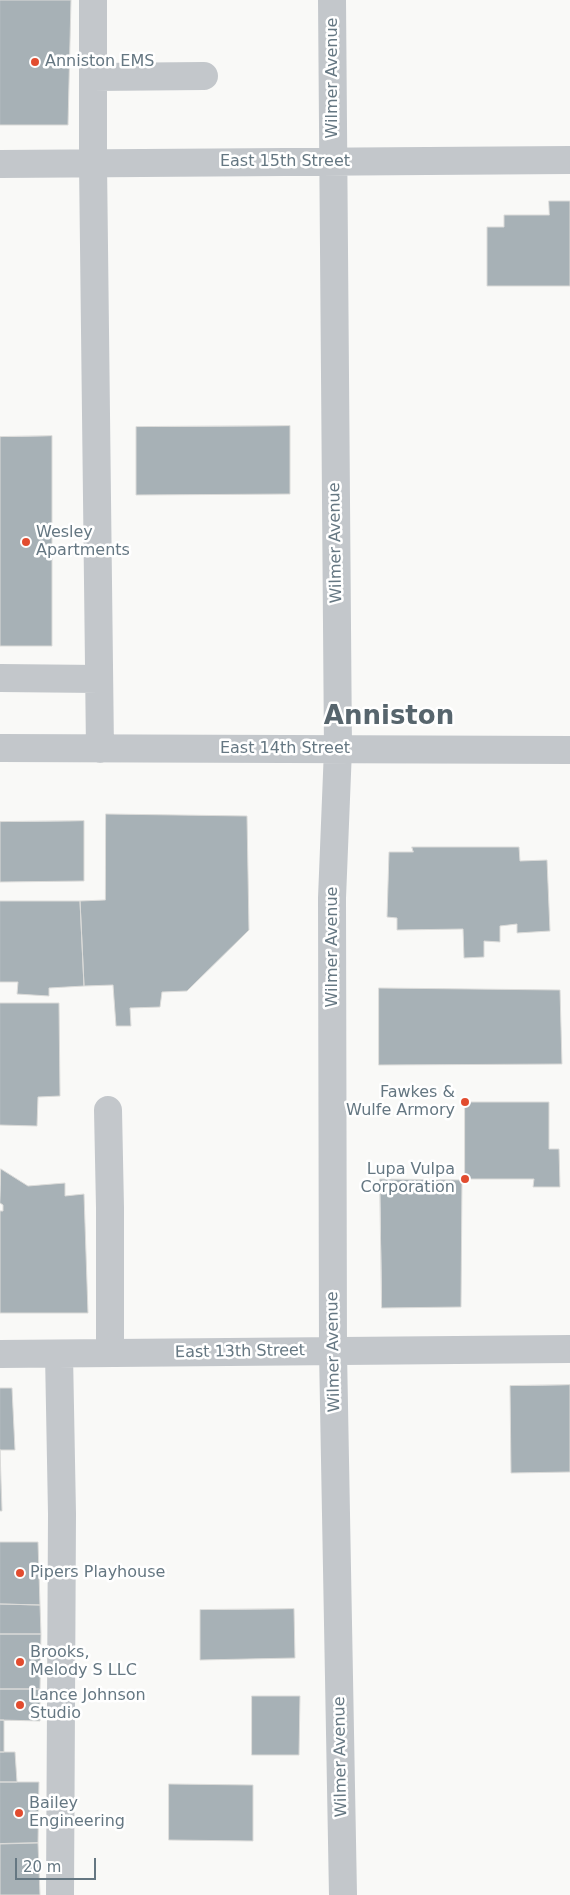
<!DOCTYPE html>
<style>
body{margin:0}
#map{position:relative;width:570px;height:1895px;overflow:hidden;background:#f9f9f7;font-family:"DejaVu Sans",sans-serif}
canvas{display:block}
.scale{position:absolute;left:15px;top:1858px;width:81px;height:22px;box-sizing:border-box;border:2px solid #657782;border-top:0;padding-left:6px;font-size:15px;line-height:18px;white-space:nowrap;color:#657782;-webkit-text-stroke:4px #fff;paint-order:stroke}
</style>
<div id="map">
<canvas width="570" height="1895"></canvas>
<div class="scale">20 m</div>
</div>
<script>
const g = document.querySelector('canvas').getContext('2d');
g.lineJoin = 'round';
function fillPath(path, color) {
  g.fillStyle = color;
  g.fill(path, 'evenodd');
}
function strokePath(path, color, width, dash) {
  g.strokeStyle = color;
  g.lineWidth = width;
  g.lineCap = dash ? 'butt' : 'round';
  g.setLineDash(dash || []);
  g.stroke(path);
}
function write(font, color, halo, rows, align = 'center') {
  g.font = font + ' "DejaVu Sans",sans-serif';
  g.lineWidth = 5;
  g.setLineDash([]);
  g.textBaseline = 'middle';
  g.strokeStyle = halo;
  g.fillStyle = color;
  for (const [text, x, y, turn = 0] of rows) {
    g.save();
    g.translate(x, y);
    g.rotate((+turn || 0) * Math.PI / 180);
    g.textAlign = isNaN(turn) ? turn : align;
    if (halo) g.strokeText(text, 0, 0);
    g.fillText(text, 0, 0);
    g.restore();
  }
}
const building = new Path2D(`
 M0,0H71L68,125H0Z
 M549,201H570V286H487V227H504V215H549Z
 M290,426V494L136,495V427Z
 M52,436V646H0V437Z
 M106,814L247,816L249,930L187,991L162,992L160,1007L130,1008L131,1026H116L113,985L84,986L80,901L105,900Z
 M84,821V881L0,882V822Z
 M412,847H519L520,861L547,860L550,931L517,933V924L500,926V942L484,941V957L464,958L463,929L397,930V918L387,917L389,852H413Z
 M0,901H80L84,986L49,988V996L17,994L18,982H0Z
 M379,988L560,990L562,1064L379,1065Z
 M0,1003H59L60,1096L38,1097L37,1126L0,1125Z
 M465,1102H549V1149H559L560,1187H533L534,1179H465Z
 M1,1169L28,1186L65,1183V1196L84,1194L88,1313H0V1211H3V1205L0,1203Z
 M380,1179L462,1180L461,1307L382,1308Z
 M570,1385V1472L511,1473L510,1386Z
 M0,1388H12L15,1450H0Z
 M0,1450L2,1511H0Z
 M0,1542H38L40,1605L0,1604Z
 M0,1604L40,1605L41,1634H0Z
 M294,1609L295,1658L200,1660V1610Z
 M0,1634H41L40,1689H0Z
 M0,1689H40V1721L0,1720Z
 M252,1696H300L299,1755H252Z
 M0,1720H4V1752H0Z
 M0,1752H15L17,1782H0Z
 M0,1782H39L38,1843L0,1844Z
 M169,1784L253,1785V1841L169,1840Z
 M38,1843L40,1895H0V1844Z`);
fillPath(building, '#a7b1b6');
strokePath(building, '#dbdbd9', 1);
strokePath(new Path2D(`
 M93,0V163L100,749
 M332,0L338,749L332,898L333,1351L343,1895
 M93,77L204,76
 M0,164L570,160
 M0,678L99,679
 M0,748L570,750
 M108,1110L110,1208V1353
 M0,1354L570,1349
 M59,1354L62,1514L60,1895`), '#c3c7cb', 28);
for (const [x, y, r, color] of [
 [35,62,5,"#e24c2f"],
 [26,542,5,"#e24c2f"],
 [465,1102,5,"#e24c2f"],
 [465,1179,5,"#e24c2f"],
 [20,1573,5,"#e24c2f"],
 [20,1662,5,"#e24c2f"],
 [20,1705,5,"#e24c2f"],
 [19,1813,5,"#e24c2f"]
]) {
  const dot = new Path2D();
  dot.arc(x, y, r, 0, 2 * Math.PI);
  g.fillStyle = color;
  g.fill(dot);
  strokePath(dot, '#fff', 2);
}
write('16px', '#657782', '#fff', [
 ["Anniston EMS",45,62],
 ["Wesley",36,533],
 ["Apartments",36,551],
 ["Fawkes &",455,1093,"right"],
 ["Wulfe Armory",455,1111,"right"],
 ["Lupa Vulpa",455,1170,"right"],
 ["Corporation",455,1188,"right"],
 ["Pipers Playhouse",30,1573],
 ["Brooks,",30,1653],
 ["Melody S LLC",30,1671],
 ["Lance Johnson",30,1696],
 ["Studio",30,1714],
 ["Bailey",29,1804],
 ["Engineering",29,1822]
], 'left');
write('16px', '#657782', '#fff', [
 ["Wilmer Avenue",333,78,-90],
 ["East 15th Street",285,162],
 ["Wilmer Avenue",336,543,-91],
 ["East 14th Street",285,749],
 ["Wilmer Avenue",333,947,-90],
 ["East 13th Street",240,1352,-1],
 ["Wilmer Avenue",334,1352,-91],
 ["Wilmer Avenue",341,1757,-91]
]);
write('bold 26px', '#57656d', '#fff', [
 ["Anniston",389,717]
]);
</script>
